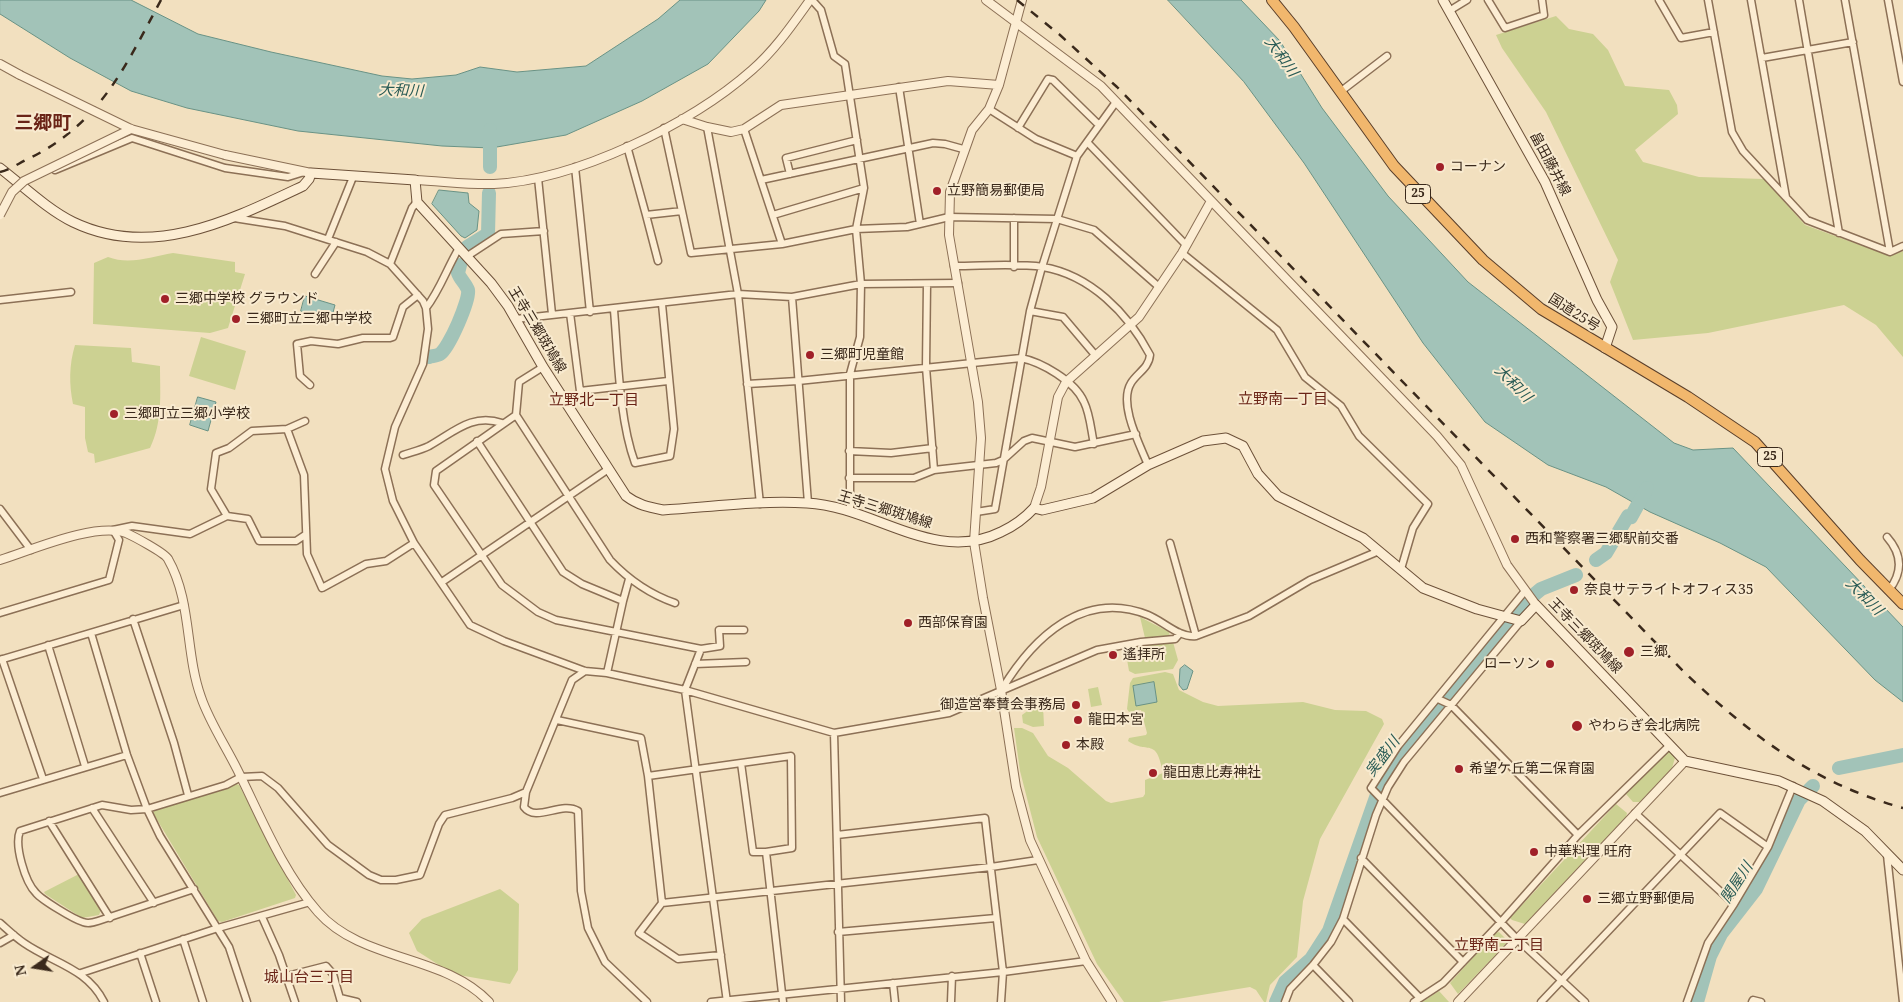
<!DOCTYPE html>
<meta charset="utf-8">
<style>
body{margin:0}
#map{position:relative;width:1903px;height:1002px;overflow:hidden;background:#f2e0bf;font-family:"Noto Serif",serif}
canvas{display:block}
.north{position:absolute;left:10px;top:942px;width:50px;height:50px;-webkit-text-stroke:4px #f8eacf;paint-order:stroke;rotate:257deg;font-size:14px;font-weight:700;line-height:20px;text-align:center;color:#3a291b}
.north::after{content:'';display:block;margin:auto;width:18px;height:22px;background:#3a291b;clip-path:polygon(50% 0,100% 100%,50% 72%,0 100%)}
</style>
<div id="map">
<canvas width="1903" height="1002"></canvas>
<div class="north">N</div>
</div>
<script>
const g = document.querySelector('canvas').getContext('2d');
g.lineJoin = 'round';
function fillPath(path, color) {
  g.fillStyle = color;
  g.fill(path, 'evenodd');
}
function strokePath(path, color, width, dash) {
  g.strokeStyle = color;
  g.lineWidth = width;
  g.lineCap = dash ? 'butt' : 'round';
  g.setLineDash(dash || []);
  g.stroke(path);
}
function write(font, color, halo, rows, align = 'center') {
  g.font = font + ' "Noto Serif","Noto Sans JP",serif';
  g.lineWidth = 4;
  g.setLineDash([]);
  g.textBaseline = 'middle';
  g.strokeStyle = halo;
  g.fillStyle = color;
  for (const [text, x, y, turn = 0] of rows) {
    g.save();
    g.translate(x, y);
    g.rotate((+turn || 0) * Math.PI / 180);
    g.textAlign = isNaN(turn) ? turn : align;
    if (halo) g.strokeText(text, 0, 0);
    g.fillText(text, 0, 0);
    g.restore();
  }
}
fillPath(new Path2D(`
 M1556,16L1569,29L1593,34L1608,50L1625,86L1669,90L1677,105L1678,114L1635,150L1643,162L1699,177L1764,179L1805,225L1890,256L1903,251V357L1876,325L1844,305L1708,333L1633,340L1610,282L1618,260L1546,112L1502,48L1496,35Z
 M173,253L235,262V272L245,274L228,328L210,333L93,324L94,263L108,257C129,265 151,257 173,253Z
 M201,337L246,351L235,390L189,376Z
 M75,345L131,348L132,362L160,366C160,395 163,421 150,448L95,463L94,454L88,452L85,438V407L73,404C69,384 69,365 75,345Z
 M1140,617L1169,632L1170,637L1145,638Z
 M1173,642L1178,660L1173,669L1135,674L1129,671L1125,648Z
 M1165,672L1173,674L1179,690L1203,702L1218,706L1303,702L1335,710L1366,711L1382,719L1384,724L1320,839L1303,901L1297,957L1270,985L1266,1002H1264L1256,990L1250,987L1159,1002H1124L1097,964L1037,837L1020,771L1014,728H1022L1033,733L1048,756L1068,768L1106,801L1111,803L1143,797L1145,794V780L1163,773C1156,736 1149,755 1128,741L1129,738L1146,735L1147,733L1141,710L1129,712L1127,709L1130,683L1133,678Z
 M1098,687L1102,705L1091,707L1088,689Z
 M1043,705L1044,726L1033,727L1023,723L1022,715L1033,707Z
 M1089 743a6 6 0 1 1 12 0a6 6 0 1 1-12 0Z
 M1668,749L1675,758L1672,768L1640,802H1633L1626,794Z
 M234,783L239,785L296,895L295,898L222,922L218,921L153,813L155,808Z
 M1616,804L1627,813L1626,817L1525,924L1512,920L1510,918Z
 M79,874L101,910L99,915L82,918L45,894L44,892Z
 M500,889L519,904L518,970L510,984L453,974L417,951L409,933L422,919Z
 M1499,932L1506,939V944L1458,994L1450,983L1495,933Z
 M1439,991L1449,1002H1422Z`), '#ccd192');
const water = new Path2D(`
 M0,0H131L198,34L271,52L382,76L412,79L456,75L480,67L517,72L586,66L658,19L680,0H766L759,11L708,64L642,101L566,135L491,148L442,146L298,131L187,108L131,91L70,58L0,14Z
 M1168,0H1241L1280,41L1322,108L1388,196L1468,282L1674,443L1693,450L1733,448L1903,627V702L1875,680L1766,567L1720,543L1650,512L1606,487L1548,465L1485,422L1423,343L1304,163L1244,82Z
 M439,190L468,193L469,203L479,211L477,230L465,238L461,236L432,204Z
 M305,296L335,305L331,320L301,311Z
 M198,397L216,402L208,431L190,425Z
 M1185,665L1193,671L1187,689L1183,690L1179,685L1180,669Z
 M1154,682L1157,702L1136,706L1133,686Z`);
fillPath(water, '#a2c3b8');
strokePath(water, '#699285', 1);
strokePath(new Path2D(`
 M490,167V130
 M467,247L488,234L489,193
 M429,357C432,356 437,356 440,354C449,348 470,300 468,290C466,284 460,279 458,273L460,265
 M1596,560L1606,553L1628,516L1631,517L1647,488
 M1839,768L1903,755
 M1276,1002L1285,982L1311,959L1329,931L1380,786L1415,737L1523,604L1541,589L1576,575
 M1697,1002L1710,956L1721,934L1756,889L1799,800L1813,786`), '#a2c3b8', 14);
const minor = new Path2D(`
 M812,0L821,10L834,56L845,64L864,188L856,229L861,284L860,337L850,374V511
 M1488,0L1505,28L1544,15L1542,0
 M1659,0L1681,38L1714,32
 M1708,0L1732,132L1743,151L1807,220L1890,252L1903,246
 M1751,0L1786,197
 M1799,0L1839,233
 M1845,0L1890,252
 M1888,0L1903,82
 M1449,11L1467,0
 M1762,58L1853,42
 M899,87L920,224
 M1340,92L1387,56
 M989,109L1036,139L1077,156
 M707,127L738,294L760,504
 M664,128L691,253L782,244L856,229L907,227L949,217L1057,219L1094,230L1159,287
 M1018,128L1048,79L1053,80L1099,125
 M744,129L782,244
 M1088,143L1186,245
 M627,146L646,215L682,211
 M575,167L590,312
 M55,170L132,138L225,168L288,177L304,172
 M790,174L786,158L857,140
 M538,178L552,314
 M761,180L933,143L945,144L963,149
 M646,215L658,261
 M773,215L864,188
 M234,218L285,226L367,252L390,264L423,301L426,308L428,329L423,364L395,427L385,469L393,501L414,543L470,625L504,641L585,671L607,673L685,690L834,733L949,713L1097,650L1141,642L1175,639L1180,633
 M328,239L353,177
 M1182,253L1277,330L1305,377L1341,406L1359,436L1428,504L1413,528L1401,569
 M466,257L501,234L544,231
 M390,264L412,208L417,202
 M954,266C982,266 1016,263 1043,267C1090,275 1128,313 1150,355C1149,368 1137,373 1131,383C1118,404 1140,445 1148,465
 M1014,267V218
 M315,274L336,242
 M927,284L926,367L934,470
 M792,297L808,503
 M0,300L71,292
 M426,308C440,290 447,268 459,248
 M614,310C618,357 619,419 635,463L670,456L674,429L662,304
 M1030,311L1063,317L1096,356
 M570,313L580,391L668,381
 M516,319L738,294L792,297L861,284L958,283
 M543,367L519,382L516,415L436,471L434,485L502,585L538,612L556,620L701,649L685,690L727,1002
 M747,384L798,381L1021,358C1041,362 1075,381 1084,402C1090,414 1091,430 1094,444
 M310,385L300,376L297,344L311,341L338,344L363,338H390L393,337L403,307L418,295
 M516,415L610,560C629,580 649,594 675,603
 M287,429L304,475L307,554L322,588L366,564L386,561L414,543
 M477,441L563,572L582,584L623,601L607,673
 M849,451L891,453L933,448
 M403,455C412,452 421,450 429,446C454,432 472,413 502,423
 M849,478H914L934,470L996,463L1003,460L1024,441L1032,438L1075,447L1136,434
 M0,509L31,550
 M976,512L995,509L1030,311L1042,267L1077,156L1116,102
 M227,516L211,489L216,453L229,448L252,431L287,429L305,421
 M1887,537C1902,554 1903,572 1889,590
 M1170,543L1196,636
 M442,582L607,470
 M1525,591L1398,746L1371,788L1517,939L1585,1002
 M623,601L629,579
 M0,613L109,580L119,540L113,530L132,526L190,534L227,516L248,519L259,541H296L305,535
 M133,619L174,743L188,795
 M91,633L127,755L147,809L160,836L229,947L247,1002
 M48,645L85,766
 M701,649L720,646L719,630H744
 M2,659L43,779
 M0,660L184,605
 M695,664L746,662
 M585,671L572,680L526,792L524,807C536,823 561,801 578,811L581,891L588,928L605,962L647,1002
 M1002,689C1033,638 1083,589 1148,615C1163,621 1179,638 1196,636L1249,616L1310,580L1379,551
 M1438,699L1451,705L1578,835
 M557,720L641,738L648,776L662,903L639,933L678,959L721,955
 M834,733L841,1002
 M741,763L753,852H766
 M648,776L791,756L792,848L766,852L783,1002
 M0,793L127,755
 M92,808L154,903
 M1635,813L1734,904
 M49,821L110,918
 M837,835L985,818L1003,972L1001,1002
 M1887,855L1903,1002
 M1361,858L1463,962
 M194,889L98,921C92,923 88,924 83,922C73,919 42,900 36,893C25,882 14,845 20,831L102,805L131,810L147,809L226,785L241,777L262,776L278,788L328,845L369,875L381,880H396L420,875L439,824L445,815L512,798L526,792
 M662,903L991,867L1038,860
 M262,917L279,955L295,1002
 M1343,919L1420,998
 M0,923C8,930 15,937 24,943C53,963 87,968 104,1002
 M838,932L996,918
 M183,939L203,1002
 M0,943L14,935
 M140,953L156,1002
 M1313,965L1349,1002
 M81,973L218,928L310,902
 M287,976L326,966L333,974L341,1002
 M893,983L895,1002
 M340,998L357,1002
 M711,1002L1003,972L1086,961
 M951,1002L952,976
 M1285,1002L1290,989L1313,965L1331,942L1343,919L1376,815L1388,787L1404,762L1521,621
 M1414,1002L1443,983L1501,922L1578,835L1670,745
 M1541,1002L1720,813L1768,847
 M1687,1002L1708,943L1734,904L1768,847L1793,786
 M1752,1002L1753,1000L1761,1002`);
const tertiary = new Path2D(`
 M986,0L1101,86L1437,436L1461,465L1507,565L1536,605
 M1022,0L999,85L989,109L972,130L950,192L949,235L978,402L981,438L974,542L983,598L1001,690L1016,787L1030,840L1086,961L1112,1002
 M0,64L20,75
 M682,119L707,127L731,132L744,129L781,105L948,81L999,85
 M225,155L311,173
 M415,180C441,181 468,185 494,184C576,180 691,124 752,70C775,50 792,25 810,0
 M1034,508L1041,487L1058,397L1066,382L1139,317L1182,253L1211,201
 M0,560C32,550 95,522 126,533C133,536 165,553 168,559C192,601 185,653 201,697C209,721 225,745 237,769C261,817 282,871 318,912C362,962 444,954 489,1002
 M1458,1002L1685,761`);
const secondary = new Path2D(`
 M1443,0L1545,182L1597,300L1612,327L1605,348
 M0,168C22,185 48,210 73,222C152,260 231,220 303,186L309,179L311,173L415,180L417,202L491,283L508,306L543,367L626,496C638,505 648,507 663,510C710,507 760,500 807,503C873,506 935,565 1001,532C1014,526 1024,519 1034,508L1042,510L1093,498L1148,465L1203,441L1226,438L1243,446L1258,474L1278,496L1363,538L1423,588L1477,609L1521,621L1536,605L1685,761L1779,781L1823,801L1865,831L1903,870`);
const trunk = new Path2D(`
 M1272,0L1294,27L1394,166L1483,260L1541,309L1688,397L1755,442L1860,560L1903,604`);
strokePath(minor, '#8c7056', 9);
strokePath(tertiary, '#8c7056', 10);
strokePath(secondary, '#6d5139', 11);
strokePath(trunk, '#593e2a', 12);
strokePath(minor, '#fcedd3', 6);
strokePath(tertiary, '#fcedd3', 8);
strokePath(secondary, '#fcedd3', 9);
strokePath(trunk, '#f1b76d', 10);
strokePath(new Path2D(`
 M1017,0L1060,35L1117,87L1685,673C1752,736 1813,783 1903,808
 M0,172C10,170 19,163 28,159C100,124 125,67 161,0`), '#3a291b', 2.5, [9, 9]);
const tertiaryBridge = new Path2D(`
 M20,75L131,129L225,155
 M0,215L12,192L24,181L131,129`);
strokePath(tertiaryBridge, '#8c7056', 10, []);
strokePath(tertiaryBridge, '#fcedd3', 8);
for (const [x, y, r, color] of [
 [1440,167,5,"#a02028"],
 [937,191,5,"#a02028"],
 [165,299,5,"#a02028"],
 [236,319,5,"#a02028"],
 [810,355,5,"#a02028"],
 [114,414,5,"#a02028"],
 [1515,539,5,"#a02028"],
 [1574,590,5,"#a02028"],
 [908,623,5,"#a02028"],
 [1629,652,6,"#a02028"],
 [1113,655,5,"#a02028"],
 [1550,664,5,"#a02028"],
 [1076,705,5,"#a02028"],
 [1078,720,5,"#a02028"],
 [1577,726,6,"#a02028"],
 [1066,745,5,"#a02028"],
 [1459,769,5,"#a02028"],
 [1153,773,5,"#a02028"],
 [1534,852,5,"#a02028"],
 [1587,899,5,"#a02028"]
]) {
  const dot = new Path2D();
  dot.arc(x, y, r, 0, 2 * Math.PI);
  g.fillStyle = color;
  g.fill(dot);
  strokePath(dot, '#f8eacf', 2);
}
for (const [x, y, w] of [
 [1418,194,25],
 [1770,457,25]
]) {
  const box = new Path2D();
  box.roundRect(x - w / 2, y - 9.5, w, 19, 4);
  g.fillStyle = '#f8eacf';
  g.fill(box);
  strokePath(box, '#3a291b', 1);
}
write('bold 12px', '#3a291b', null, [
 ["25",1418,194],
 ["25",1770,457]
]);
write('14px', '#3a291b', '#f8eacf', [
 ["畠田藤井線",1550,164,62],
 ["国道25号",1574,313,32],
 ["王寺三郷斑鳩線",537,330,59],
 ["王寺三郷斑鳩線",885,510,17],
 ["王寺三郷斑鳩線",1585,636,46]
]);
write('14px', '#3a291b', '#f8eacf', [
 ["コーナン",1450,167],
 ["立野簡易郵便局",947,191],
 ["三郷中学校 グラウンド",175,299],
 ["三郷町立三郷中学校",246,319],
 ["三郷町児童館",820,355],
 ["三郷町立三郷小学校",124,414],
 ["西和警察署三郷駅前交番",1525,539],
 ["奈良サテライトオフィス35",1584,590],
 ["西部保育園",918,623],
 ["三郷",1640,652],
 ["遙拝所",1123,655],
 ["ローソン",1540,664,"right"],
 ["御造営奉賛会事務局",1066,705,"right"],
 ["龍田本宮",1088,720],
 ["やわらぎ会北病院",1588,726],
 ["本殿",1076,745],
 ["希望ケ丘第二保育園",1469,769],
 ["龍田恵比寿神社",1163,773],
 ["中華料理 旺府",1544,852],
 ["三郷立野郵便局",1597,899]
], 'left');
write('italic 15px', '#295b55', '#f8eacf', [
 ["大和川",1281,57,54],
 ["大和川",401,91,2],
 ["大和川",1513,384,45],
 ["大和川",1864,597,45],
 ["実盛川",1383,757,-53],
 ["関屋川",1737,883,-57]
]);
write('15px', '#6a2417', '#f8eacf', [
 ["立野南一丁目",1283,400],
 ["立野北一丁目",594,401],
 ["立野南二丁目",1499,946],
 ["城山台三丁目",309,978]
]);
write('bold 19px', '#6a2417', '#f8eacf', [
 ["三郷町",43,124]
]);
</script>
